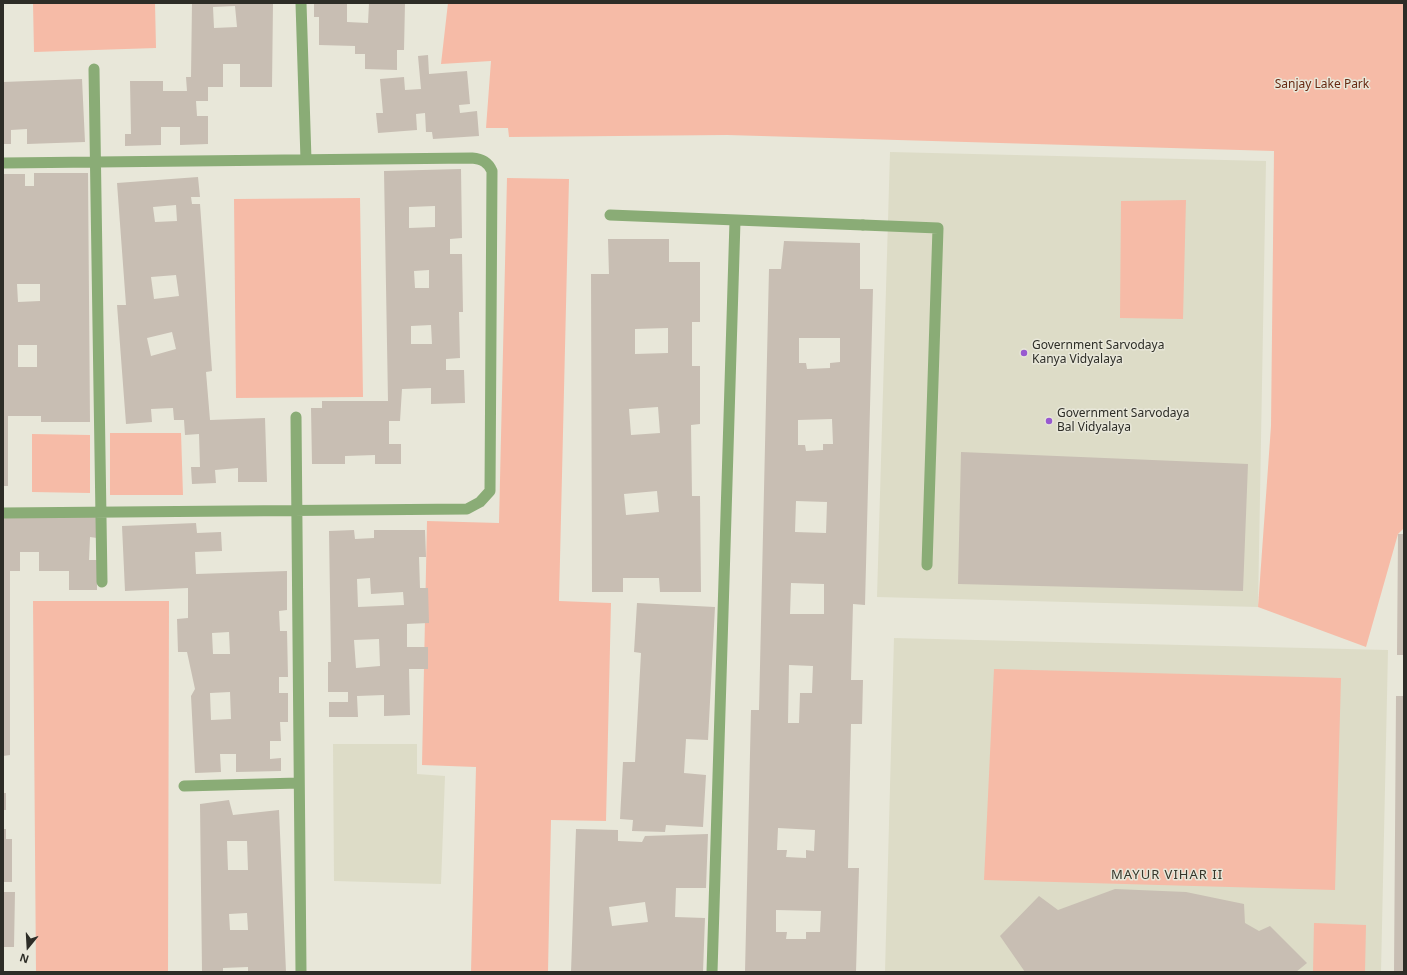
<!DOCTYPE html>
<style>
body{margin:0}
#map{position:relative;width:1407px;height:975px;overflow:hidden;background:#e8e7d9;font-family:"Noto Sans",sans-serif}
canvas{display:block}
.frame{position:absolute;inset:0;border:4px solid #2d2d27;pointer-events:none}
.north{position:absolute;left:8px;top:927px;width:40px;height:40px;-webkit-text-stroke:3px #e8e7d9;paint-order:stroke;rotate:198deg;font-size:11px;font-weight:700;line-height:16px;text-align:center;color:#2d2d27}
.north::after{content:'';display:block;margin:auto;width:14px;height:18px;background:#2d2d27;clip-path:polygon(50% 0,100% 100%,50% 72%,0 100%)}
</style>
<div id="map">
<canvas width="1407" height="975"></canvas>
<div class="frame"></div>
<div class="north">N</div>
</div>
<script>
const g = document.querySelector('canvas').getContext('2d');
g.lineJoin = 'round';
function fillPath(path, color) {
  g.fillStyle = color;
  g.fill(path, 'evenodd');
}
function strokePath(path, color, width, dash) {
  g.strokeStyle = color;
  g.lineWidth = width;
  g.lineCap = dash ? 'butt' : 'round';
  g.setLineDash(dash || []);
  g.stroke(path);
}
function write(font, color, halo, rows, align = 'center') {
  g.font = font + ' "Noto Sans",sans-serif';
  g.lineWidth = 3;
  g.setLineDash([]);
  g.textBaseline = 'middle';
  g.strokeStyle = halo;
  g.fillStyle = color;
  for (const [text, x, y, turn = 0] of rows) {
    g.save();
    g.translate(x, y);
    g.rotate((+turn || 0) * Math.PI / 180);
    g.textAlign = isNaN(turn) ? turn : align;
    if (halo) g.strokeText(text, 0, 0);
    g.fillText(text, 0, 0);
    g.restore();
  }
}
fillPath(new Path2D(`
 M890,152L1266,161L1258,607L877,597Z
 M894,638L1388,650L1381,972H885Z
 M333,744H417V774L445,776L441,884L334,881Z`), '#dddcc7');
fillPath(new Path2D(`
 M33,3H155L156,48L34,52Z
 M448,3H1404V528L1398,534L1366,647L1258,607L1271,426L1274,151L727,135L509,137L508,128H486L491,61L441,64Z
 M507,178L569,179L559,601L611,603L606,821L551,820L548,972H471L476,767L422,765L427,521L499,523Z
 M360,198L363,397L236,398L234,199Z
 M1186,200L1183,319L1120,318L1121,201Z
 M110,433H181L183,495H110Z
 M32,434L90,435V493L32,492Z
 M33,601H169L168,972H36Z
 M994,669L1341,678L1335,890L984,880Z
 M1314,923L1366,925L1365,972H1313Z`), '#f6bba7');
fillPath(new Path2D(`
 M192,3H273L272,87H240V64H223V87H208V101H196L197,116H208V144L180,145V127H161V145L125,146V134H131L130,81H163V91H187L186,77H191ZM235,6L237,27L214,28L213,7Z
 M314,3H347V22L368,23L369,3H405L404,50H397V70L365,69V54H355V46L319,45V17H314Z
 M428,55L429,74L467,71L470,104L459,105L460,113L477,111L479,136L433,139L432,132H426L425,113L416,114L417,130L378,133L376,113H383L380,79L404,77L405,90L421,89L418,56Z
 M82,79L85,142L27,144V129L11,130V144H3V82Z
 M461,169L462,238L450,239V254H462L463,312H459L460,358L446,359V370H464L465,403L431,404V388L402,389L400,421H389V444H401V464H375V455L345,456V464H312L311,408H322V401H388L384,171ZM435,206V227L409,228V207ZM429,270V288H415L414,271ZM431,325L432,344H411V326Z
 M34,173H88L90,422H41V416H8V486H3V174H25V186H34ZM17,284H40V301L18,302ZM18,345H37V367H18Z
 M198,177L200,197H191L192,204H200L212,371L206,372L210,420L265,418L267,482H238V468L215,470L216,483L192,484L191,467H200L199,434L185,435L184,420H174L173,408L151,409L152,422L126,424L117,305H126L117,183ZM176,205L177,221L155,222L153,207ZM176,275L179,296L154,299L151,277ZM172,332L176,349L151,356L147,338Z
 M608,239H669V262H700V322H692V366H700V424L691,425L692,496H700L701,592H660L659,578H623V592H592L591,274H609ZM668,328V353L635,354V329ZM658,407L660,433L631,435L629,409ZM657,491L659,512L626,515L624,494Z
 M784,241L860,243V289H873L865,605L853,604L851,680H863L862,724H851L848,868H859L856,972H745L751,710H759L769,269H781ZM799,338H840V362L830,363V368L807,369L806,363H799ZM832,419L833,444H823V450L806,451L805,445H798V420ZM796,501L827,502L826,533L795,532ZM791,583L824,584V614H790ZM789,665L813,666L812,693H800L799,723H788ZM778,828L815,830L814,851L806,850V858L786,857L787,850H777ZM776,910L821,911L820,932H806V939H786L787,932H776Z
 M961,452L1248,464L1243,591L958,584Z
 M3,514H97V538L90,537L89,560H97V590H69V571H39V552H20V571H10V755L3,756Z
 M196,523L197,533L221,532L222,551L195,552L196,574L287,571V610L279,611L280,631H287L288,677H279V693H288V722H280L281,741H270V759L281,758V771L236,772V754H220L221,772L195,773L191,696L195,689L187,652H178L177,619L188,618V588L125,591L122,526ZM229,632L230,654H213L212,633ZM230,692L231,719L211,720L210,693Z
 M354,530L355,539L374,538V530H425L426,557H419L420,588H428L429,623L407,624V647H428V669H409L410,715L384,716V695L357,696L358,717H329V702H348V692H328V662H331L329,531ZM370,578L371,594L403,592L404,605L358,607L357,579ZM379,639L380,666L356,668L354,640Z
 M1398,534H1404V655H1397Z
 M637,603L715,607L708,740L686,739L684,773L706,775L703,827L666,825L665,832L632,831L633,820L620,819L623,762H635L641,653L634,652Z
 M1396,696H1404V972H1394Z
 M3,793H6V810H3Z
 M229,800L233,815L279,810L286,972H248V967L223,968V972H202L200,804ZM227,841H247L248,870H228ZM247,913L248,930H230L229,914Z
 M3,829H6V839H12V882H3Z
 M576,829L618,830V841L642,842L645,836L708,834L706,888H676L675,917L705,918L703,972H571ZM645,902L648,922L612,926L609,907Z
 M1115,889L1186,892L1244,904L1245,923L1259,931L1270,926L1307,963L1296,972H1025L1000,936L1039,896L1058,910Z
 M3,892H15L14,947H3Z`), '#c8beb3');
strokePath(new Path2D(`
 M863,225L938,228L927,565`), '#8aac76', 11);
strokePath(new Path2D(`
 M301,3L306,160
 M94,69L102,582
 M3,163L472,158C482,159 488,162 492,171L490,491L480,502L467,509L3,513
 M610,215L863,225
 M296,417L301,972
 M184,786L299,783
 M712,972L735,221`), '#8aac76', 11);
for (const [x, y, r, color] of [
 [1024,353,4,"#9859d0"],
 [1049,421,4,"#9859d0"]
]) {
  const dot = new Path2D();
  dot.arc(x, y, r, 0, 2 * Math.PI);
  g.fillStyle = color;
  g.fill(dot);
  strokePath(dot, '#e8e7d9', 1.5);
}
write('12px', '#662911', '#e8e7d9', [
 ["Sanjay Lake Park",1322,85]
]);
write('12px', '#2d2d27', '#e8e7d9', [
 ["Government Sarvodaya",1032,346],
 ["Kanya Vidyalaya",1032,360],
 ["Government Sarvodaya",1057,414],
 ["Bal Vidyalaya",1057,428]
], 'left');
g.letterSpacing = '1px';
write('13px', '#37362b', '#e8e7d9', [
 ["MAYUR VIHAR II",1167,875]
]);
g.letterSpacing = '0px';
</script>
